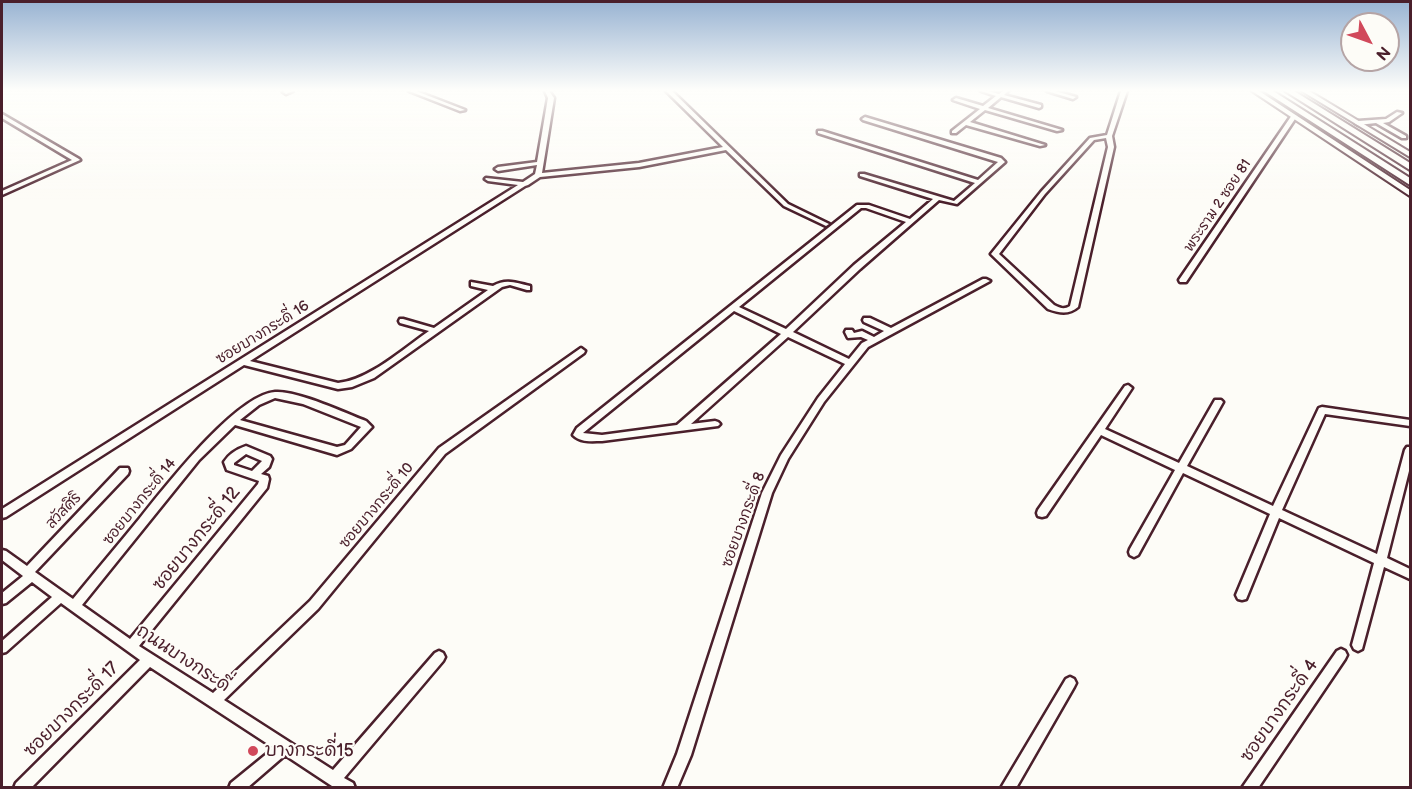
<!DOCTYPE html>
<meta charset="utf-8">
<style>
body{margin:0}
#map{position:relative;width:1412px;height:789px;overflow:hidden;background:#fdfcf7;font-family:"Balsamiq Sans",sans-serif}
canvas{display:block}
.frame{position:absolute;inset:0;border:3px solid #4a1f2b;pointer-events:none}
.north{position:absolute;left:1340px;top:12px;width:60px;height:60px;box-sizing:border-box;background:#fdfcf7;border:2px solid #b5a4a5;border-radius:50%;rotate:131deg;font-size:16px;font-weight:700;line-height:24px;text-align:center;color:#4a1f2b}
.north::after{content:'';display:block;margin:auto;width:21px;height:27px;background:#d1495b;clip-path:polygon(50% 0,100% 100%,50% 72%,0 100%)}
</style>
<div id="map">
<canvas width="1412" height="789"></canvas>
<div class="frame"></div>
<div class="north">N</div>
</div>
<script>
const g = document.querySelector('canvas').getContext('2d');
g.lineJoin = 'round';
function strokePath(path, color, width, dash) {
  g.strokeStyle = color;
  g.lineWidth = width;
  g.lineCap = dash ? 'butt' : 'round';
  g.setLineDash(dash || []);
  g.stroke(path);
}
function fillPath(path, color) {
  g.fillStyle = color;
  g.fill(path, 'evenodd');
}
function write(font, color, halo, rows, align = 'center') {
  g.font = font + ' "Balsamiq Sans","Playpen Sans Thai",sans-serif';
  g.lineWidth = 4.5;
  g.setLineDash([]);
  g.textBaseline = 'middle';
  g.strokeStyle = halo;
  g.fillStyle = color;
  for (const [text, x, y, turn = 0] of rows) {
    g.save();
    g.translate(x, y);
    g.rotate((+turn || 0) * Math.PI / 180);
    g.textAlign = isNaN(turn) ? turn : align;
    if (halo) g.strokeText(text, 0, 0);
    g.fillText(text, 0, 0);
    g.restore();
  }
}
const minor = new Path2D(`
 M285,91H293L286,94L283,92Z
 M409,91H416L465,110L460,111Z
 M545,91H549L554,98L542,173L639,163L723,147L666,91H672L788,204L829,224L826,226L824,225L784,206L726,150L639,167L540,177L528,185L525,186L250,361L338,383C369,380 403,349 429,331L400,323L399,321L400,319H403L434,328L488,290L471,286V282L493,286C506,278 517,283 530,286V290H527L510,285L502,287L374,378L352,387L338,389L244,365L6,517L2,518V509L518,185L488,181L485,179L486,178L523,182L535,174L537,165L498,171L495,169L498,167L537,162L548,98Z
 M981,91H988L999,94L1003,91H1008L1004,95L1041,105V107L1039,108L1001,97L988,108L1062,130L1057,131L985,110L970,122L1045,145L1040,146L966,125L956,133H952V131L980,109L953,100L956,98L983,106L996,96Z
 M1047,91H1055L1076,97L1073,99Z
 M1121,91H1127L1112,136L1114,147L1078,307C1069,315 1059,313 1048,309L991,254L1041,192L1090,138L1107,135ZM1106,138L1108,147L1070,306C1064,310 1060,308 1054,305L999,254L1045,194L1094,140Z
 M1397,112L1402,113L1389,122L1383,123L1406,136V138H1402L1376,123L1358,125L1355,123L1358,121L1386,119Z
 M2,114L79,159L80,160L2,195V191L72,160L2,118Z
 M1292,115L1297,116L1186,282H1180L1179,280Z
 M865,117L1001,158L1005,162L957,204L939,200L860,269L793,332L849,359L862,343L868,340L861,337L848,338L845,332L846,330H852L854,333L862,331L874,337L884,331L864,322L863,320L864,318H870L891,328L983,279H986L990,281L868,347L824,402L788,459L772,493L691,755L677,788H663L677,754L762,493L781,455L818,398L845,364L788,337L691,424L715,421L718,422L720,424L718,426L602,441C592,441 581,443 573,435L577,428L857,205H869L910,219L933,199L860,176V174H864L954,201L975,183L818,133V131H822L978,180L998,162L863,120L862,119ZM861,208H866L906,222L854,265L786,329L739,307ZM734,311L781,334L677,425L602,435L583,433Z
 M581,348L585,351L584,353L445,454L318,609L224,700L333,770L435,653L439,651L443,653L445,657L443,661L344,778L353,783L355,788H335L285,755L247,788H229L231,783L274,748L150,667L31,788H14L16,783L140,660L61,603L6,652L2,653V641L52,597L32,582L6,603L2,604V593L23,576L2,560V550L6,551L27,566L120,468H128L129,471L128,474L35,572L73,599C95,572 118,545 140,518C165,487 236,395 275,392C296,390 345,413 366,421L372,427L370,429L351,449L337,455L235,425L199,460L82,605L130,639L258,484L259,481L227,470L224,462C229,454 237,449 246,446L270,456L272,459L269,467L261,474L268,476L269,479L267,488L139,646L213,693L310,601L439,448ZM275,398L303,404L361,427L345,445L337,447L240,420L259,405ZM246,454L262,461L252,471L234,465V463Z
 M1128,385L1132,388L1105,429L1179,463L1215,400H1221L1223,402L1187,466L1273,506L1319,408L1322,407L1410,420V426L1325,414L1282,510L1377,554L1405,450L1407,447H1410V467L1387,558L1410,569V579L1384,567L1362,649L1358,651L1354,649L1352,645L1374,563L1279,518L1246,599L1242,600L1238,599L1236,595L1270,514L1183,473L1138,555L1134,557L1130,555L1129,552L1130,549L1175,470L1101,435L1046,516L1042,517L1038,516L1037,513L1038,510L1125,386Z
 M1341,649L1345,651L1347,655L1345,659L1258,788H1242L1337,651Z
 M1070,677L1074,679L1076,683L1074,687L1016,788H1001L1066,679Z`);
const major = new Path2D(`
 M1252,91H1259L1410,190V196Z
 M1302,91H1309L1410,152V157Z`);
const highway = new Path2D(`
 M1264,91H1273L1410,178V185Z
 M1285,91H1294L1410,163V170Z`);
strokePath(minor, '#4a1f2b', 5);
strokePath(major, '#4a1f2b', 4);
strokePath(highway, '#4a1f2b', 4);
fillPath(minor, '#fdfcf7');
fillPath(major, '#fdfcf7');
fillPath(highway, '#fdfcf7');
const sky = g.createLinearGradient(0, 0, 0, 201);
sky.addColorStop(0, '#98b3d2');
sky.addColorStop(0.45, '#fefefb');
sky.addColorStop(1, '#fefefb00');
g.fillStyle = sky;
g.fillRect(0, 0, 1412, 201);
for (const [x, y, r, color] of [
 [253,751,6,"#d1495b"]
]) {
  const dot = new Path2D();
  dot.arc(x, y, r, 0, 2 * Math.PI);
  g.fillStyle = color;
  g.fill(dot);
  strokePath(dot, '#fdfcf7', 2);
}
write('14px', '#4a1f2b', '#fdfcf7', [
 ["พระราม 2 ซอย 81",1218,206,-56]
]);
write('15px', '#4a1f2b', '#fdfcf7', [
 ["ซอยบางกระดี่ 16",263,333,-32],
 ["ซอยบางกระดี่ 14",140,502,-51],
 ["ซอยบางกระดี่ 10",377,506,-50],
 ["สวัสศิริ",64,511,-46],
 ["ซอยบางกระดี่ 8",744,520,-70]
]);
write('18px', '#4a1f2b', '#fdfcf7', [
 ["ซอยบางกระดี่ 12",197,539,-51],
 ["ถนนบางกระดี่",183,659,33],
 ["ซอยบางกระดี่ 17",72,710,-45],
 ["ซอยบางกระดี่ 4",1280,711,-55]
]);
write('18px', '#4a1f2b', '#fdfcf7', [
 ["บางกระดี่15",265,751]
], 'left');
</script>
